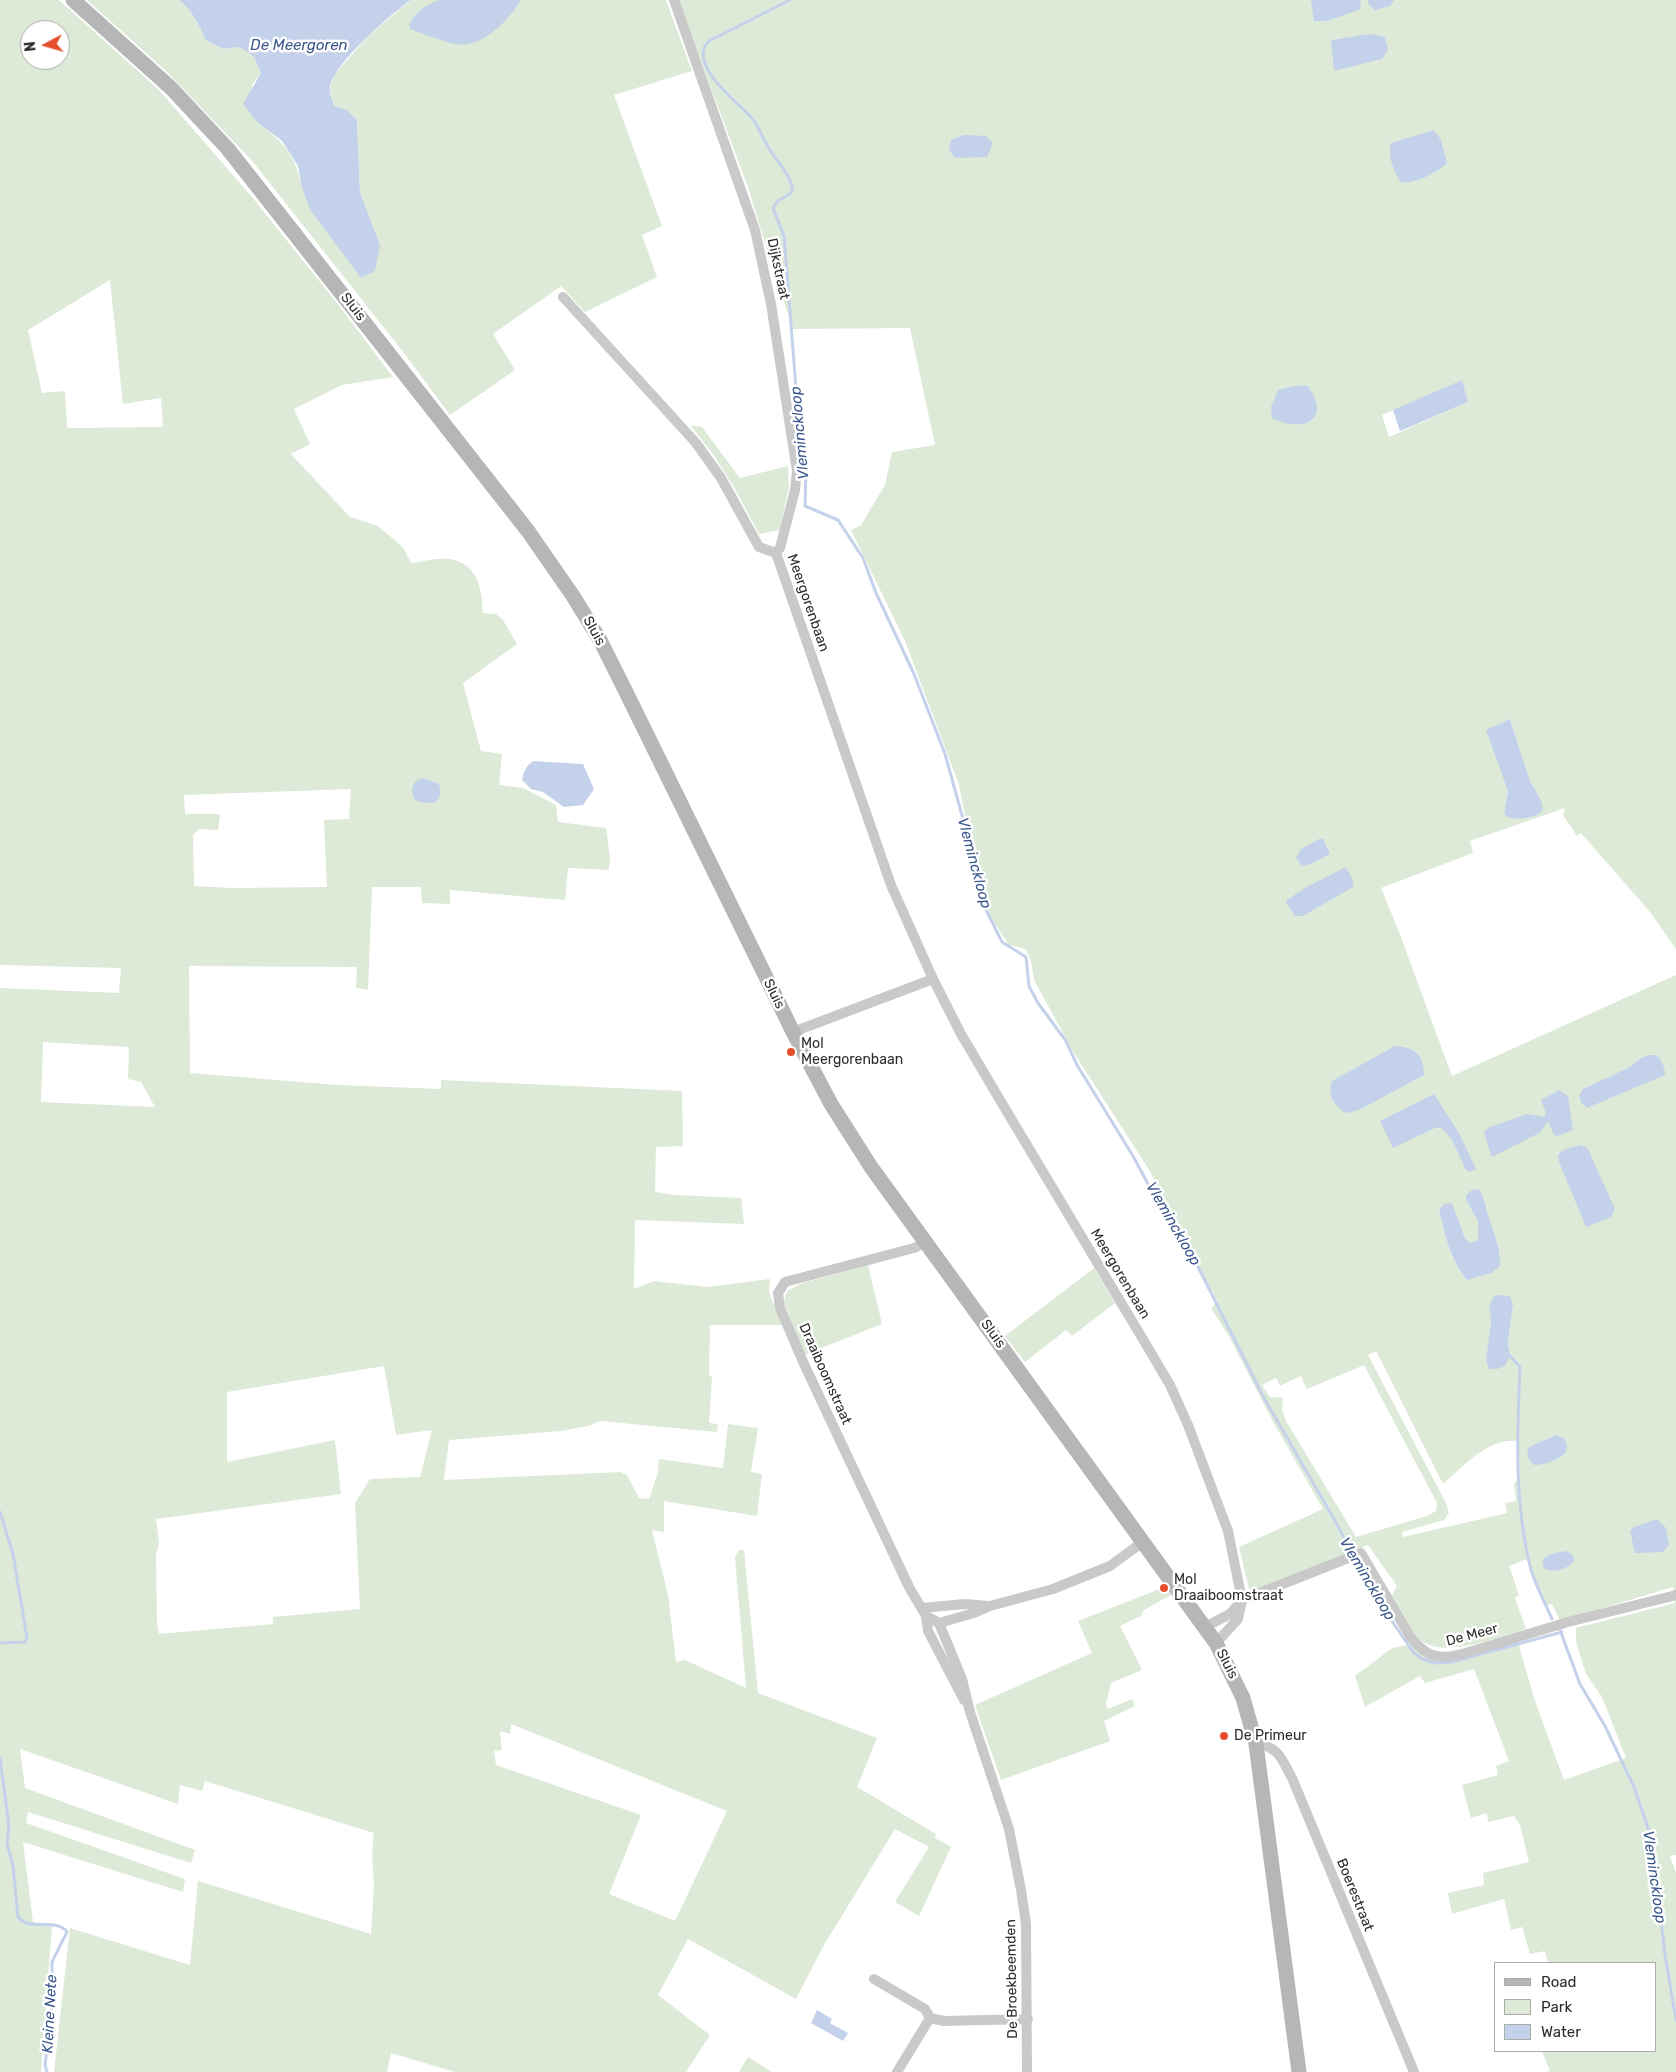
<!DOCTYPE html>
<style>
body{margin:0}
#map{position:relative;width:1676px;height:2072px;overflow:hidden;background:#fff;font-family:Rubik,sans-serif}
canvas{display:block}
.legend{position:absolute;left:1494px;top:1962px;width:162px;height:90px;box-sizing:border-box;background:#fff;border:1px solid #ababab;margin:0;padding:6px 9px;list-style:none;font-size:15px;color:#2c2c2c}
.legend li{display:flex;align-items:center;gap:10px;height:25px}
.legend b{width:25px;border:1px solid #ababab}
.north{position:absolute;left:20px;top:20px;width:50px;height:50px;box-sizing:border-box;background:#fff;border:1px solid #ababab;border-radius:50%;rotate:264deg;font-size:14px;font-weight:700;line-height:20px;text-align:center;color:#2c2c2c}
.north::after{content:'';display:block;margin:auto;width:18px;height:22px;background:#e54e2b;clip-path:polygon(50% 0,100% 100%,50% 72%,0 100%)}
</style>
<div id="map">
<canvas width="1676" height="2072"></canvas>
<ul class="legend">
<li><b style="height:6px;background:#b6b6b6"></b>Road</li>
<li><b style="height:14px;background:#ddead8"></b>Park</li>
<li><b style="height:14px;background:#c4d1ea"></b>Water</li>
</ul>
<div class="north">N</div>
</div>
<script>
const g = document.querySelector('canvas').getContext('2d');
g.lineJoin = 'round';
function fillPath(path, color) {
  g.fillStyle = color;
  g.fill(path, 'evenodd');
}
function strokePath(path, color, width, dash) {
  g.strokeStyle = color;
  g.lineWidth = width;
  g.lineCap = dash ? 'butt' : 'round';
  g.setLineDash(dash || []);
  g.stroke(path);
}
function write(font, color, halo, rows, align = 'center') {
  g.font = font + ' Rubik,sans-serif';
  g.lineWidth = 5;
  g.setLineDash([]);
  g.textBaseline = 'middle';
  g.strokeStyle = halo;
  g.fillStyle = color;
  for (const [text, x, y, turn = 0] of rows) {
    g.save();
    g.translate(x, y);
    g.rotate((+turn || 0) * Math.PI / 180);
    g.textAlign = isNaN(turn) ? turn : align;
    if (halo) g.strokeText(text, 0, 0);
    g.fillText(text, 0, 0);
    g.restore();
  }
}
fillPath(new Path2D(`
 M0,0H59L159,90L252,197L337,303L393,377L342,385L294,409L310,444L291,454L350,517L378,526L403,547L411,563C422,562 438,557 449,559C478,563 482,589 483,613L496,614L503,620L517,644L463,683L481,751L502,754L499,785L523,788L556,805L558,822L606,828L610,858L609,870L568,868L565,900L450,890V904L422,903L421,887H372L368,990L356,988L357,967L189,966L190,1073L338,1085L441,1089V1080L682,1091L683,1146L656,1147L655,1192L676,1195L741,1198L744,1224L635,1220L634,1289L654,1281L707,1287L770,1279L769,1292L782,1325H710L709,1375L712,1376L709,1423L718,1424L717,1432L600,1421L588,1426L561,1431L449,1440L444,1480L621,1472L627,1475L639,1498L649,1499L658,1473L659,1459L723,1468L728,1424L758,1428L751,1472L762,1474L757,1516L664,1501V1532L652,1530L668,1595L676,1662L685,1660L746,1688L735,1557L739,1550H744L758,1693L877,1738L857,1787L936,1834L935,1838L951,1847L919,1916L895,1902L929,1847L895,1829L824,1945L796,1999L688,1939L658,1995L710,2035L686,2072H455L391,2053L387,2072H54L70,1928L190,1965L198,1881L371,1934L374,1884L372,1854L374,1833L205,1781L202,1791L180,1785L178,1804L20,1749L25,1788L195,1850L191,1863L28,1812L26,1823L185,1879L183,1892L23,1842L33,1922L52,1926L41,2072H0V988L119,993L121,968L0,965ZM30,30H60V60H30ZM110,280L123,404L161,398L163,427L67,428L65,391L42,393L28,330ZM351,789L349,819L324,820L327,887L233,888L194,886L193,835L199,829L218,830L220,814H185L184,795ZM43,1042L129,1047L128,1079L141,1082L155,1107L41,1102ZM384,1366L396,1435L432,1430L420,1477L370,1479L355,1503L360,1609L273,1617V1624L159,1634L157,1622L156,1555L159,1543L156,1519L341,1494L335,1440L227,1462V1392ZM511,1724L727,1811L675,1921L609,1894L641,1815L496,1765L494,1751L502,1750L500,1731L510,1734Z
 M87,0H179C192,10 199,25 206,40L223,49L240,47L254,57L261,73L252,85L258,123C285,144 295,154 302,188L380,245L360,192L357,120L347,110L334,106L330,88L334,75L368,36L411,0H666L692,71L614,95L662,226L642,235L657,277L585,312L561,286L493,334L515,370L450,415L404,353L253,162L168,73Z
 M678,0H1676V949L1650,912L1581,833L1577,836L1563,815L1565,808L1470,841L1473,853L1381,888L1399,932L1452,1076L1676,975V1855L1670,1856L1676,1873V2072H1546L1550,2071L1542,2051H1655V1963H1548L1545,1951L1530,1954L1522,1927L1511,1930L1504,1899L1452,1914L1448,1893L1484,1885L1483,1873L1529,1862L1520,1825L1514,1816L1488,1822L1487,1813L1471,1818L1462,1785L1498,1775L1496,1766L1509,1761L1474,1669L1425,1683L1420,1676L1365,1707L1355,1676L1392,1648L1411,1644L1429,1656L1518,1642L1534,1698L1564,1780L1626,1758L1602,1697L1586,1674L1576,1642V1628L1675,1603L1673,1587L1560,1621L1552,1604L1544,1605L1527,1559L1509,1566L1519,1595L1515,1598L1526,1629C1498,1637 1439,1662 1415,1636C1406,1627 1398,1607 1392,1595L1397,1586L1368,1545L1258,1591L1249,1589L1239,1547L1323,1509L1272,1420L1230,1338L1211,1308L1218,1302L1175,1224L1151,1173L1074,1053L1034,980L1031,961L1026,949L1009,945L983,906L959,785L905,641L851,530L861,525L885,485L892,452L935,445L910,328L793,329L767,250L748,187ZM1462,381L1468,402L1389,437L1382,415ZM1510,719L1530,781L1541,800L1504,813L1508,791ZM1479,1189C1485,1198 1485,1205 1488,1215C1494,1234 1501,1245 1500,1266L1492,1273L1467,1280C1451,1263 1444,1233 1439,1210L1444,1204H1452L1465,1238L1470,1243L1478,1240V1221L1466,1200ZM1513,1305L1508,1343L1510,1356L1487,1355L1491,1322L1489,1306ZM1376,1351L1443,1484C1464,1466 1488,1437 1518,1441L1520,1477L1514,1483L1516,1501L1505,1503L1507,1513L1403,1537L1402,1532L1444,1520L1449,1513L1446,1503L1368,1355ZM1364,1365L1437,1503L1436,1511L1427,1516L1356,1537L1286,1421L1282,1409L1283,1398L1270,1397L1262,1385L1276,1378L1280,1386L1301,1376L1307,1389Z
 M690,425L702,427L740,478L788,466L789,486L780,530L759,534L735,489L715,457Z
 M868,1265L882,1324L804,1355L784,1302L787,1291L800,1284Z
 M1094,1268L1115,1303L1072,1336L1066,1330L1025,1362L1005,1336Z
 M1165,1587L1171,1595L1144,1610L1141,1616L1120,1626L1142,1670L1111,1683L1106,1704L1108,1709L1132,1699L1135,1706L1104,1721L1110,1741L1001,1780L975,1705L1092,1653L1078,1621Z
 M748,2057L772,2072H739Z`), '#ddead8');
fillPath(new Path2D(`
 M179,0H411C392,13 333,64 330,87C329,93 333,100 334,106L347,110L357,120L360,192L380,245L375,271L361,278L311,211L302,188L298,166L282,141L258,123L243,104L261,73L254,57L240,47L223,49L206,40C199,25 192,10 179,0Z
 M439,0H521C509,20 482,49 455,44C440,41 425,34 410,29L409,24C416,11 426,5 439,0Z
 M1311,0H1360L1361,9L1327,21H1314Z
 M1368,0H1394L1390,6L1375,10L1369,5Z
 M1371,34L1385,37L1388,50L1382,59L1334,71L1331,40Z
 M1434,130L1441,140L1447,163C1438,172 1414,185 1401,182C1394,172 1387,155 1391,143Z
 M964,135L986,136L993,143L987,157L955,158L949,150L951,140Z
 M1462,380L1468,402L1400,431L1393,410Z
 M1294,386H1308C1333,422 1301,433 1272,418L1271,407L1278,390Z
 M1510,719L1530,781L1541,800L1543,810C1535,819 1518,820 1507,817L1504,813L1508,791L1486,730Z
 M533,761L583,764L594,789L583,805L564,807L543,792L531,789L522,780C524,771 525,767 533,761Z
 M424,778L439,784C441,793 441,798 434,803L420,802L414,799C410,788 413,780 424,778Z
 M1319,839H1323L1330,854L1311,864L1302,866L1296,858L1301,849Z
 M1344,868H1346C1349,873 1355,881 1353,887L1303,916H1295L1286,903L1287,900L1305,888Z
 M1395,1046C1414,1047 1424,1054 1424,1075L1359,1110L1346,1113C1334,1106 1327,1095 1332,1081Z
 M1648,1055H1657C1662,1061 1665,1067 1665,1075L1587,1108L1581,1102L1579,1096L1583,1089L1626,1069C1635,1064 1636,1060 1648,1055Z
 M1559,1090L1568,1096L1573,1130L1558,1136L1554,1135L1548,1121L1541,1132L1494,1156H1491L1484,1132L1490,1127L1527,1114L1544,1117L1546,1113L1541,1100Z
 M1434,1094L1459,1133L1476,1169L1470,1172L1466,1170L1452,1140L1441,1127L1435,1128L1393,1148L1380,1121Z
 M1580,1145L1587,1147L1615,1209L1611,1217L1586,1227L1559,1162L1558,1155L1563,1150Z
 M1479,1189C1485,1198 1485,1205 1488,1215C1494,1233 1501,1247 1500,1266L1492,1273L1467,1280C1451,1262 1444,1233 1439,1210L1444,1204L1452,1203L1465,1238L1470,1243L1478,1240V1221L1466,1200V1195L1472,1190Z
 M1495,1295L1510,1296L1513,1305L1508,1343L1510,1356L1505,1366L1497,1369H1489L1486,1360L1491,1322L1489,1306Z
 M1556,1435L1564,1438L1567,1445L1566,1452C1558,1460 1545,1465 1534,1465L1529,1459L1527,1453L1529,1447Z
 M1657,1519L1666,1528L1669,1545L1663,1552L1635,1553L1630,1531L1634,1527Z
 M1567,1551L1573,1556L1574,1561C1568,1569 1554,1573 1545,1569C1536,1554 1557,1553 1567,1551Z
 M817,2010L832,2019L830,2023L848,2033L843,2041L811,2023Z`), '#c4d1ea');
strokePath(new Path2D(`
 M790,0L709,41C686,63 737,102 751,117C759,126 763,140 770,150C777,161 789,173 792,186C793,188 792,191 791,193L778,201L773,208L784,236L796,388L806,469L805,506L838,520L863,558L876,593L914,674L945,754L978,873L984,906L1002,942L1026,957L1029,986L1038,1003L1066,1041L1077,1065L1133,1156L1154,1195L1192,1255L1264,1398L1334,1519L1377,1599L1413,1652L1422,1659L1435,1663L1452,1662L1562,1632
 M1510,1356L1520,1367C1517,1435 1514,1503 1531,1570C1536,1586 1545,1603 1552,1619
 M0,1512L13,1554L27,1638L25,1642L0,1643
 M1560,1630L1580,1684L1605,1726L1634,1787L1652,1840L1665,1955L1676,2020
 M0,1758L9,1826L7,1843L13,1866L18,1917C29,1932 57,1917 67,1932L52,1962V2007L45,2065L47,2072`), '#c4d1ea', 3);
strokePath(new Path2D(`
 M674,0L755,230L771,304L797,471L795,490L780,548L776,553
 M563,297L696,443L721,478L759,547L776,553
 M776,553L891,885L933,979L961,1034L1000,1100L1144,1341L1170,1385L1188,1425L1228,1531L1242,1600L1238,1619L1216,1643
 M793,1032L933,979
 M926,1242L914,1248L785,1282L778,1293L780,1308L804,1364L909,1587L926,1616L939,1623L974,1613L990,1606L1053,1589L1110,1566L1144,1541
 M922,1608L965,1604L989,1606
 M926,1616L928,1631L964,1700
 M939,1623L962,1679L970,1712L1009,1829L1021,1890L1026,1924L1027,2072
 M1205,1627L1230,1614L1242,1600L1361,1553L1411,1638C1427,1657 1438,1660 1462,1654L1568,1622L1676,1595
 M1256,1744C1279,1746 1282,1760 1292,1778L1414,2072
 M874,1979L925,2009L930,2018
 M897,2072L930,2018L944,2021L1028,2019`), '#c9c9c9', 10);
strokePath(new Path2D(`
 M73,0L171,88L228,149L528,531L573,596L600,640L627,694L793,1032L831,1104L871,1167L1216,1643L1243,1698L1256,1744L1299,2072`), '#b6b6b6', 15);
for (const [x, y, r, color] of [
 [791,1052,5,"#e54e2b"],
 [1164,1588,5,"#e54e2b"],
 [1224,1736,5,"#e54e2b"]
]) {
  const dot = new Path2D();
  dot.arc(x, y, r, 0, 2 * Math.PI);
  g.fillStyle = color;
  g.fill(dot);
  strokePath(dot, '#fff', 2);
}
write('14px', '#2c2c2c', '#fff', [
 ["Dijkstraat",778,269,78],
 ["Sluis",353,307,52],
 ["Meergorenbaan",808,603,71],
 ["Sluis",594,631,61],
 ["Sluis",774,994,64],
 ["Meergorenbaan",1120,1274,59],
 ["Sluis",993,1334,54],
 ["Draaiboomstraat",825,1374,66],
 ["De Meer",1472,1635,-15],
 ["Sluis",1227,1664,63],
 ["Boerestraat",1355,1895,68],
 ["De Broekbeemden",1012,1979,-91]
]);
write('14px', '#2c2c2c', '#fff', [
 ["Mol",801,1044],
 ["Meergorenbaan",801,1060],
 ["Mol",1174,1580],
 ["Draaiboomstraat",1174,1596],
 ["De Primeur",1234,1736]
], 'left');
write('italic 15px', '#3a578d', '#fff', [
 ["De Meergoren",299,46],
 ["Vleminckloop",800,433,-95],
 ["Vleminckloop",974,863,75],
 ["Vleminckloop",1173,1224,60],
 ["Vleminckloop",1367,1579,59],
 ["Vleminckloop",1654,1877,82],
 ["Kleine Nete",50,2014,-87]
]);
</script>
